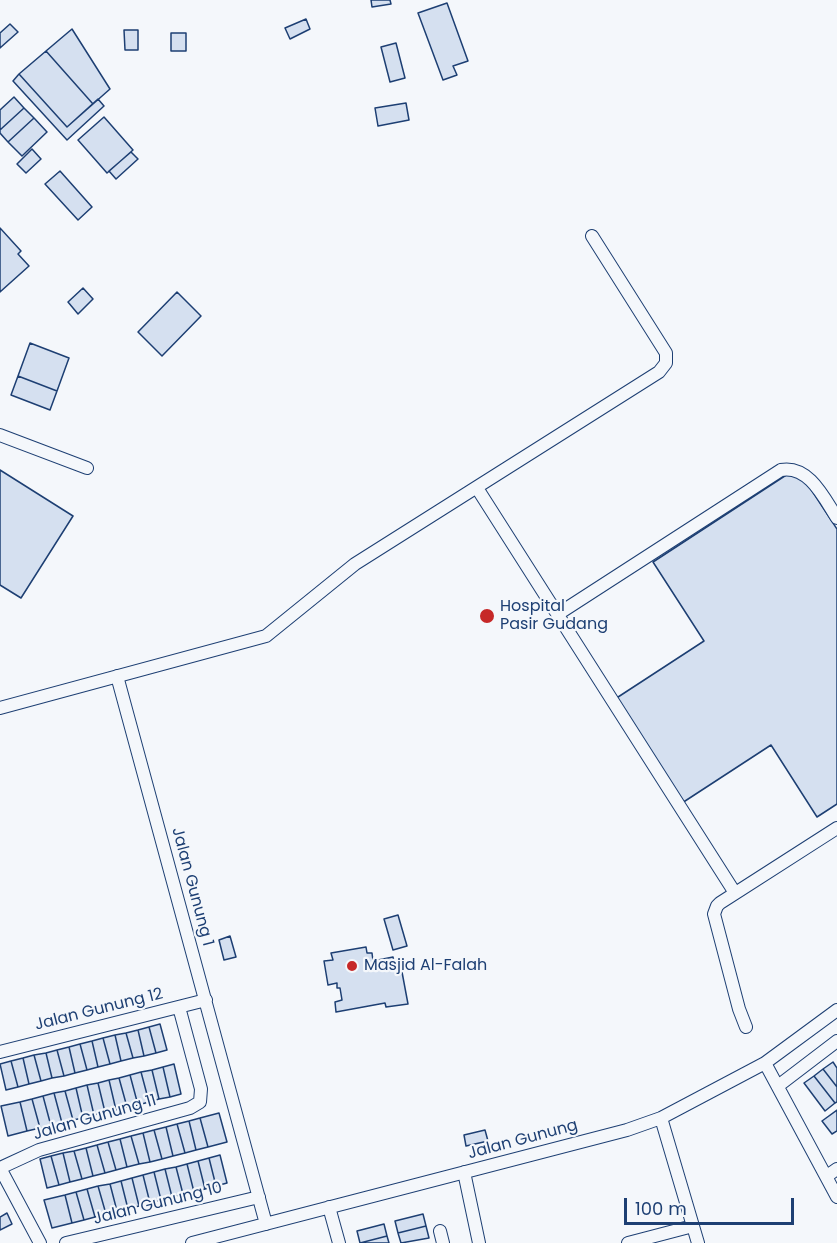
<!DOCTYPE html>
<style>
body{margin:0}
#map{position:relative;width:837px;height:1243px;overflow:hidden;background:#f4f7fb;font-family:Poppins,sans-serif}
canvas{display:block}
.scale{position:absolute;left:624px;top:1198px;width:170px;height:27px;box-sizing:border-box;border:3px solid #1d3f73;border-top:0;padding-left:8px;font-size:18px;line-height:21px;white-space:nowrap;color:#1d3f73;-webkit-text-stroke:4px #f4f7fb;paint-order:stroke}
</style>
<div id="map">
<canvas width="837" height="1243"></canvas>
<div class="scale">100 m</div>
</div>
<script>
const g = document.querySelector('canvas').getContext('2d');
g.lineJoin = 'round';
function fillPath(path, color) {
  g.fillStyle = color;
  g.fill(path, 'evenodd');
}
function strokePath(path, color, width, dash) {
  g.strokeStyle = color;
  g.lineWidth = width;
  g.lineCap = dash ? 'butt' : 'round';
  g.setLineDash(dash || []);
  g.stroke(path);
}
function write(font, color, halo, rows, align = 'center') {
  g.font = font + ' Poppins,sans-serif';
  g.lineWidth = 4.5;
  g.setLineDash([]);
  g.textBaseline = 'middle';
  g.strokeStyle = halo;
  g.fillStyle = color;
  for (const [text, x, y, turn = 0] of rows) {
    g.save();
    g.translate(x, y);
    g.rotate((+turn || 0) * Math.PI / 180);
    g.textAlign = isNaN(turn) ? turn : align;
    if (halo) g.strokeText(text, 0, 0);
    g.fillText(text, 0, 0);
    g.restore();
  }
}
const building = new Path2D(`
 M371,0H390L391,4L372,7Z
 M447,3L468,61L453,66L457,75L443,80L418,13Z
 M306,19L310,29L290,39L285,28Z
 M10,24L18,32L0,48V33Z
 M72,29L110,89L93,104L46,51Z
 M124,30H138V50H125Z
 M171,33H186V51H171Z
 M396,43L405,78L390,82L381,47Z
 M46,51L93,104L67,127L19,74Z
 M19,74L67,127L98,99L104,106L67,140L13,81Z
 M14,97L24,108L0,130V110Z
 M406,103L409,120L378,126L375,108Z
 M24,108L34,118L8,142L0,133V130Z
 M104,117L133,150L107,173L78,140Z
 M34,118L47,132L22,156L8,142Z
 M32,149L41,159L26,173L17,164Z
 M131,152L138,159L116,179L109,171Z
 M60,171L92,207L78,220L45,184Z
 M0,228L21,251L18,254L29,266L0,292Z
 M83,288L93,299L78,314L68,302Z
 M177,292L201,316L162,356L138,332Z
 M30,343L69,358L57,391L18,376Z
 M18,376L57,391L50,410L11,395Z
 M797,468L837,529V804L817,817L771,745L682,803L615,699L704,641L653,562Z
 M0,470L73,516L21,598L0,585Z
 M398,915L407,946L393,950L384,919Z
 M230,936L236,957L224,960L219,940Z
 M366,947L367,953H372L373,961L393,957L396,973L402,972L408,1004L386,1007L385,1003L336,1012L335,1002L342,1000L340,988H337V983L328,985L324,961L333,960L331,953Z
 M160,1024L167,1050L156,1053L149,1027Z
 M149,1027L156,1053L144,1056L138,1030Z
 M138,1030L144,1056L133,1058L126,1033Z
 M126,1033L133,1058L121,1061L115,1035Z
 M115,1035L121,1061L110,1064L103,1038Z
 M103,1038L110,1064L98,1067L92,1041Z
 M92,1041L98,1067L87,1070L80,1044Z
 M80,1044L87,1070L75,1073L69,1047Z
 M69,1047L75,1073L64,1076L57,1050Z
 M57,1050L64,1076L52,1078L46,1053Z
 M46,1053L52,1078L41,1081L34,1055Z
 M34,1055L41,1081L29,1084L23,1058Z
 M23,1058L29,1084L18,1087L11,1061Z
 M11,1061L18,1087L6,1090L0,1064Z
 M833,1062L837,1068V1087L823,1069Z
 M174,1064L181,1094L170,1097L163,1067Z
 M163,1067L170,1097L159,1099L152,1070Z
 M823,1069L837,1087V1102L835,1103L814,1076Z
 M152,1070L159,1099L149,1102L141,1072Z
 M141,1072L149,1102L138,1105L130,1075Z
 M130,1075L138,1105L127,1107L119,1078Z
 M814,1076L835,1103L825,1111L804,1083Z
 M119,1078L127,1107L116,1110L109,1080Z
 M109,1080L116,1110L105,1112L98,1083Z
 M98,1083L105,1112L94,1115L87,1085Z
 M87,1085L94,1115L83,1118L76,1088Z
 M76,1088L83,1118L73,1120L65,1091Z
 M65,1091L73,1120L62,1123L54,1093Z
 M54,1093L62,1123L51,1126L43,1096Z
 M43,1096L51,1126L40,1128L32,1099Z
 M32,1099L40,1128L27,1131L20,1102Z
 M20,1102L27,1131L8,1136L1,1106Z
 M837,1110V1131L832,1134L822,1121Z
 M219,1113L227,1142L208,1147L200,1118Z
 M200,1118L208,1147L196,1150L189,1121Z
 M189,1121L196,1150L185,1153L177,1124Z
 M177,1124L185,1153L173,1156L166,1127Z
 M166,1127L173,1156L162,1159L154,1130Z
 M154,1130L162,1159L150,1162L143,1133Z
 M485,1130L488,1141L466,1146L464,1135Z
 M143,1133L150,1162L139,1164L131,1136Z
 M131,1136L139,1164L127,1167L120,1139Z
 M120,1139L127,1167L116,1170L108,1142Z
 M108,1142L116,1170L105,1173L97,1145Z
 M97,1145L105,1173L93,1176L86,1148Z
 M86,1148L93,1176L82,1179L74,1151Z
 M74,1151L82,1179L70,1182L63,1153Z
 M63,1153L70,1182L59,1185L51,1156Z
 M220,1155L227,1183L216,1186L209,1158Z
 M51,1156L59,1185L47,1188L40,1159Z
 M209,1158L216,1186L205,1189L198,1161Z
 M198,1161L205,1189L194,1192L187,1164Z
 M187,1164L194,1192L183,1194L176,1167Z
 M176,1167L183,1194L172,1197L165,1169Z
 M165,1169L172,1197L161,1200L154,1172Z
 M154,1172L161,1200L150,1203L143,1175Z
 M143,1175L150,1203L139,1206L132,1178Z
 M132,1178L139,1206L128,1209L121,1181Z
 M121,1181L128,1209L117,1211L110,1184Z
 M110,1184L117,1211L106,1214L98,1186Z
 M98,1186L106,1214L95,1217L87,1189Z
 M87,1189L95,1217L84,1220L76,1192Z
 M76,1192L84,1220L72,1223L65,1195Z
 M65,1195L72,1223L52,1228L44,1200Z
 M7,1213L12,1224L0,1230V1217Z
 M423,1214L426,1226L398,1233L395,1221Z
 M384,1224L387,1236L360,1243L357,1231Z
 M426,1226L429,1238L401,1243L398,1233Z
 M387,1236L389,1243H360Z`);
fillPath(building, '#d5e0f0');
strokePath(building, '#1d3f73', 1.5);
const minor = new Path2D(`
 M0,435L87,468
 M477,488L735,893
 M558,614L781,470C809,465 824,498 837,518
 M117,676L266,1224
 M0,708L266,636L355,564L659,372L666,363V353L592,236
 M746,1027L739,1009L714,914L717,906L720,903L837,828
 M0,1052L206,1000
 M765,1063L837,1197
 M778,1086L837,1041
 M661,1118L698,1243
 M0,1168L39,1150L190,1108L200,1102L201,1089L179,1007
 M0,1168L40,1243
 M464,1172L479,1243
 M827,1176L837,1169
 M329,1207L339,1243
 M440,1231L443,1243
 M66,1243L259,1197
 M192,1243L627,1130L661,1118L765,1063L837,1010
 M628,1243L693,1226`);
strokePath(minor, '#1d3f73', 14);
strokePath(minor, '#f4f7fb', 12);
for (const [x, y, r, color] of [
 [487,616,8,"#c62828"],
 [352,966,6,"#c62828"]
]) {
  const dot = new Path2D();
  dot.arc(x, y, r, 0, 2 * Math.PI);
  g.fillStyle = color;
  g.fill(dot);
  strokePath(dot, '#f4f7fb', 2);
}
write('16px', '#1d3f73', '#f4f7fb', [
 ["Hospital",500,607],
 ["Pasir Gudang",500,625],
 ["Masjid Al-Falah",364,966]
], 'left');
write('16px', '#1d3f73', '#f4f7fb', [
 ["Jalan Gunung 1",192,887,75],
 ["Jalan Gunung 12",99,1010,-14],
 ["Jalan Gunung 11",95,1118,-16],
 ["Jalan Gunung",523,1140,-15],
 ["Jalan Gunung 10",158,1204,-14]
]);
</script>
